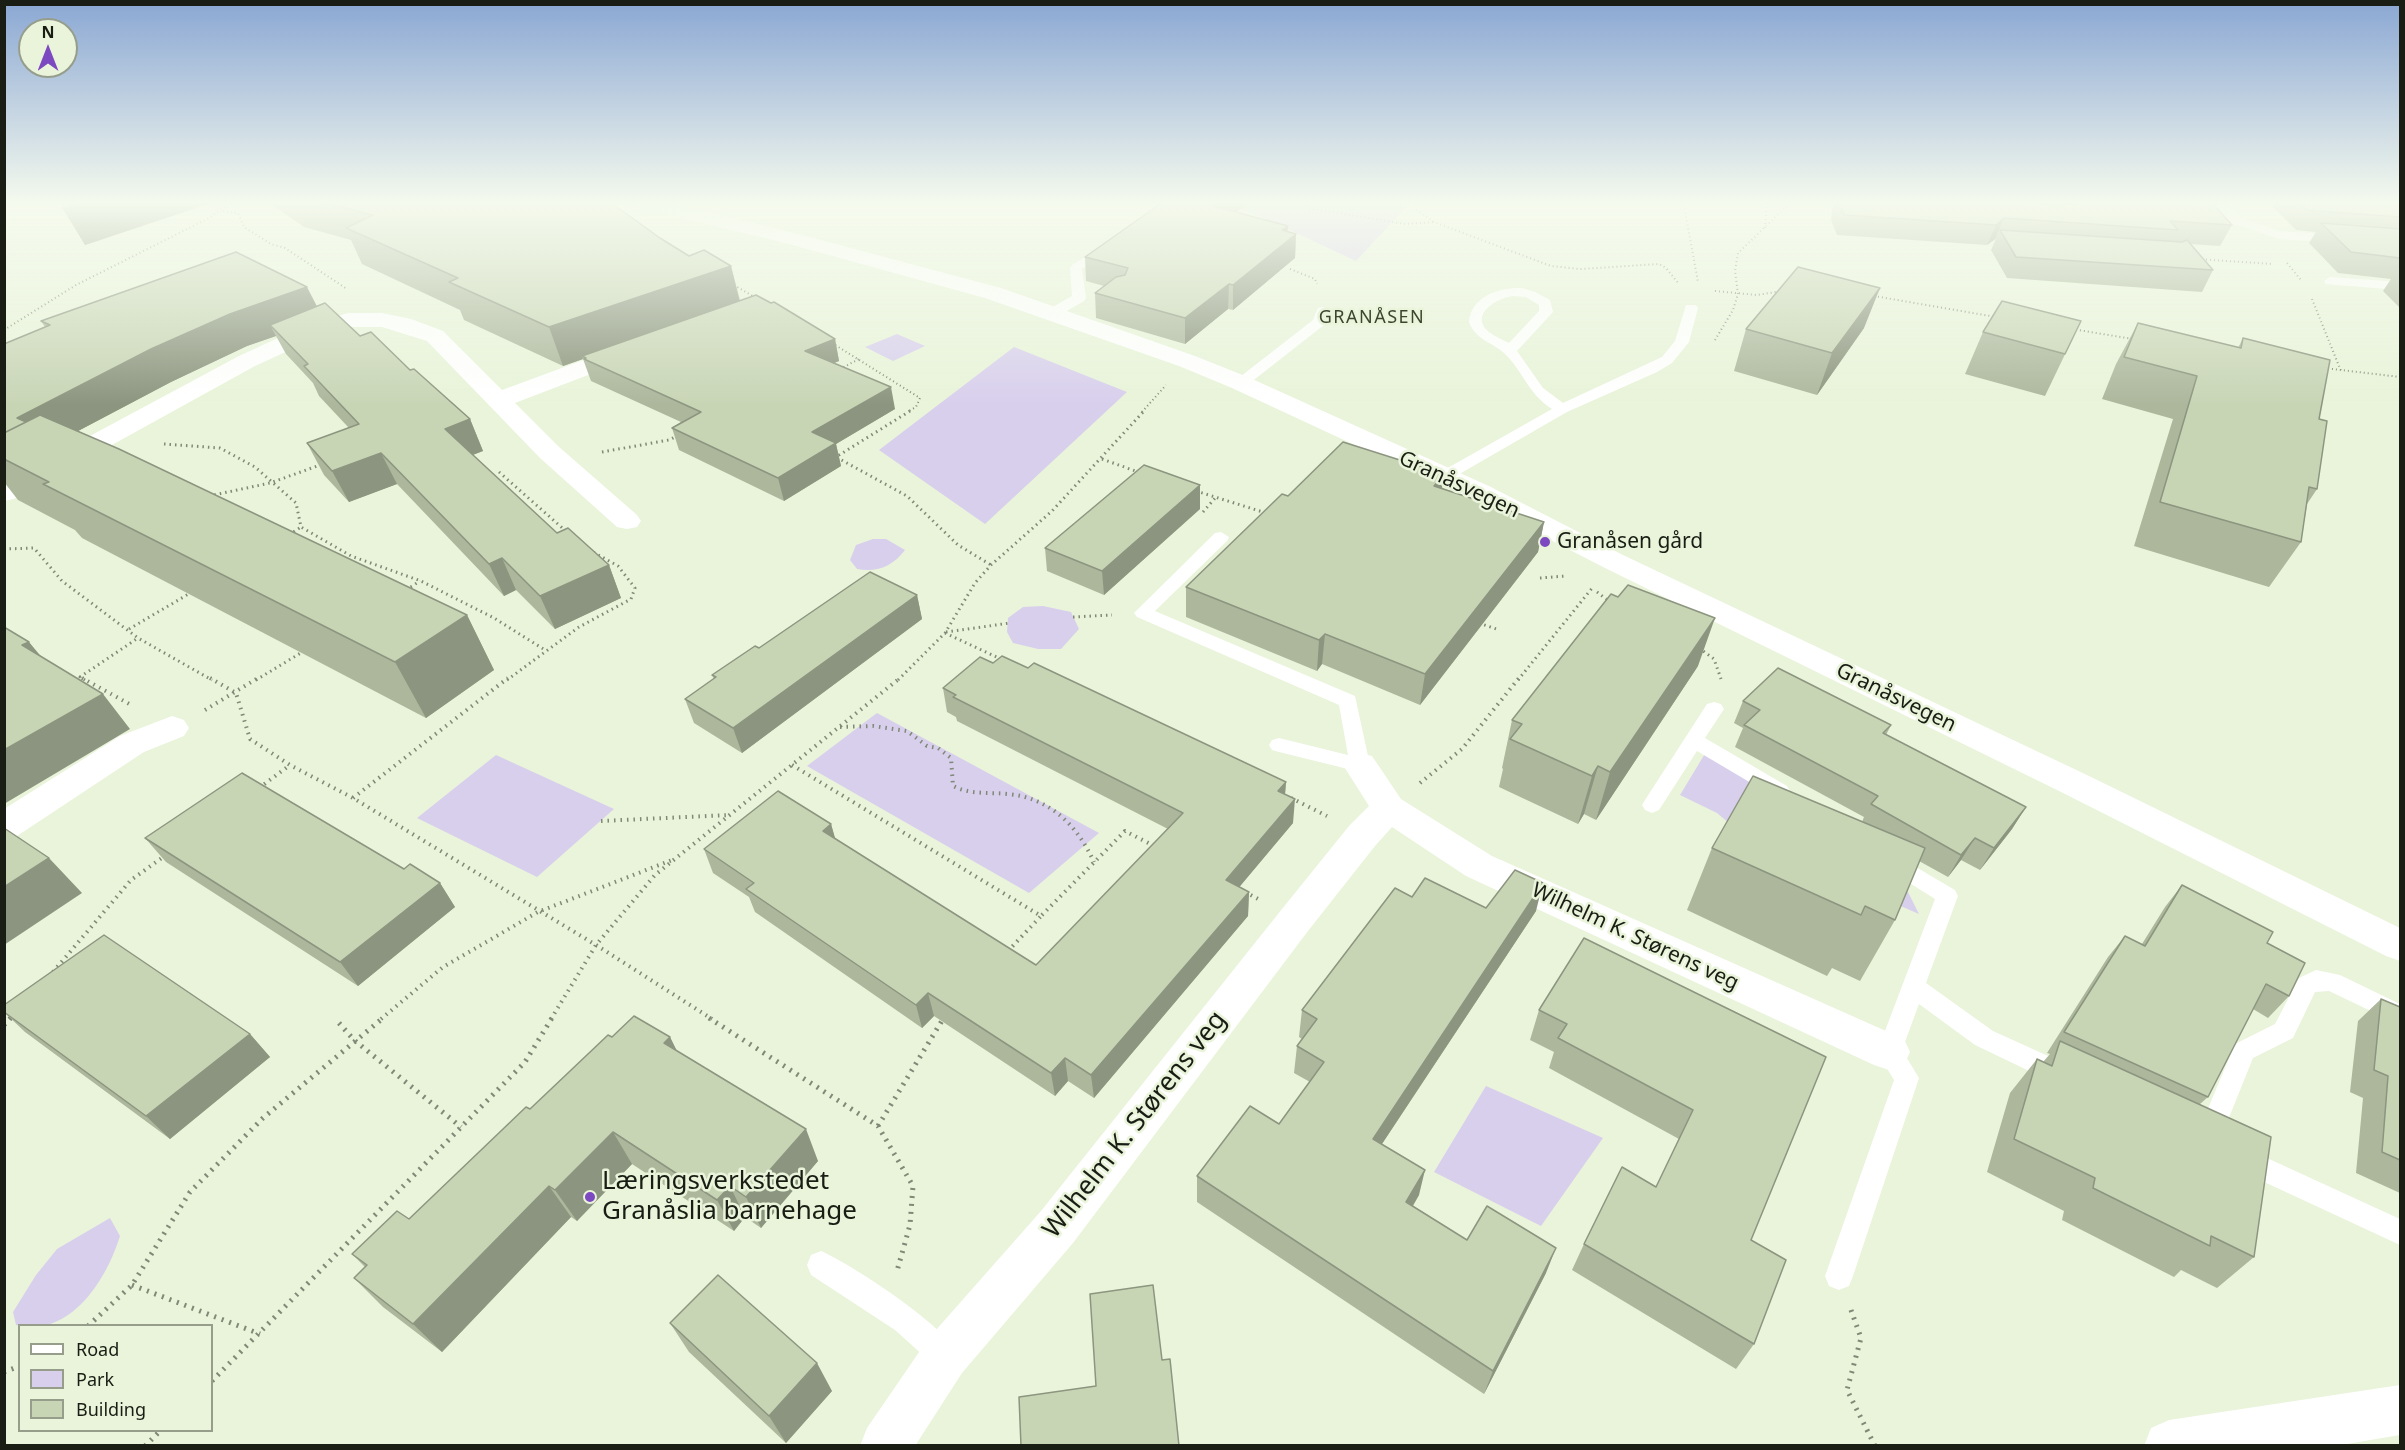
<!DOCTYPE html>
<meta charset="utf-8">
<style>
body{margin:0}
#map{position:relative;width:2405px;height:1450px;overflow:hidden;background:#e9f4da;font-family:"Noto Sans",sans-serif}
canvas{display:block}
.frame{position:absolute;inset:0;border:6px solid #191d14;pointer-events:none}
.legend{position:absolute;left:18px;top:1324px;width:195px;height:108px;box-sizing:border-box;background:#e9f4da;border:2px solid #969e8b;margin:0;padding:8px 10px;list-style:none;font-size:18px;color:#191d14}
.legend li{display:flex;align-items:center;gap:12px;height:30px}
.legend b{width:30px;border:2px solid #969e8b}
.north{position:absolute;left:18px;top:18px;width:60px;height:60px;box-sizing:border-box;background:#e9f4da;border:2px solid #969e8b;border-radius:50%;rotate:0deg;font-size:16px;font-weight:700;line-height:24px;text-align:center;color:#191d14}
.north::after{content:'';display:block;margin:auto;width:21px;height:27px;background:#7c49c1;clip-path:polygon(50% 0,100% 100%,50% 72%,0 100%)}
</style>
<div id="map">
<canvas width="2405" height="1450"></canvas>
<div class="frame"></div>
<ul class="legend">
<li><b style="height:8px;background:#fff"></b>Road</li>
<li><b style="height:16px;background:#d8cfed"></b>Park</li>
<li><b style="height:16px;background:#c8d5b5"></b>Building</li>
</ul>
<div class="north">N</div>
</div>
<script>
const g = document.querySelector('canvas').getContext('2d');
g.lineJoin = 'round';
function fillPath(path, color) {
  g.fillStyle = color;
  g.fill(path, 'evenodd');
}
function strokePath(path, color, width, dash) {
  g.strokeStyle = color;
  g.lineWidth = width;
  g.lineCap = dash ? 'butt' : 'round';
  g.setLineDash(dash || []);
  g.stroke(path);
}
function write(font, color, halo, rows, align = 'center') {
  g.font = font + ' "Noto Sans",sans-serif';
  g.lineWidth = 5;
  g.setLineDash([]);
  g.textBaseline = 'middle';
  g.strokeStyle = halo;
  g.fillStyle = color;
  for (const [text, x, y, turn = 0] of rows) {
    g.save();
    g.translate(x, y);
    g.rotate((+turn || 0) * Math.PI / 180);
    g.textAlign = isNaN(turn) ? turn : align;
    if (halo) g.strokeText(text, 0, 0);
    g.fillText(text, 0, 0);
    g.restore();
  }
}
fillPath(new Path2D(`
 M1221,202H1411L1356,261L1259,216Z
 M897,334L925,346L893,361L865,347Z
 M1014,347L1127,392L985,524L879,450Z
 M873,539H886L905,550C893,566 877,573 857,569L850,560L856,545Z
 M1043,606L1071,612L1079,629L1061,649H1038L1013,643L1007,632L1008,618L1023,607Z
 M877,713L1099,833L1029,893L807,766Z
 M1706,752L1902,880L1919,914L1728,831L1730,824L1717,813L1680,795Z
 M496,755L614,809L537,877L417,818Z
 M1486,1086L1603,1138L1541,1226L1434,1172Z
 M110,1218L120,1236C106,1281 70,1338 16,1325L13,1312L36,1275L57,1249Z`), '#d8cfed');
strokePath(new Path2D(`
 M1305,202L1308,208L1405,224L1434,222
 M1414,202L1417,210L1434,222L1551,266L1580,269L1659,264L1666,268L1679,284
 M1680,202L1685,211L1698,282
 M223,211L238,213L244,227L271,244L285,248L347,289
 M1765,228L1767,202
 M2198,259L2272,264
 M2287,263L2301,280
 M1290,269L1315,279L1317,284
 M734,285L756,298
 M1715,291L1757,295L1782,291
 M1874,296L1996,317
 M2312,299L2341,371
 M2072,329L2133,339
 M4,330L76,285L207,219L233,202
 M1715,340L1733,310L1738,294L1735,271L1738,253L1791,202
 M832,343L920,398L916,407L907,412
 M2324,368L2400,377
 M840,369L859,359
 M1142,412L1166,385`), '#818877', 2, [1, 3]);
strokePath(new Path2D(`
 M910,411L836,457L907,496L958,545L991,565
 M164,444L220,448L255,467L296,503L301,527L351,556L421,581L494,618L545,650
 M602,452L669,440L679,435
 M1102,459L1141,473
 M499,472L568,533
 M1196,491L1266,513
 M209,496L270,483L323,464
 M1203,512L1216,497
 M289,535L301,527
 M4,549L34,548L62,581L138,638L212,680
 M1540,578L1566,576
 M406,590L420,581
 M1597,592L1610,602
 M1073,617L1112,615
 M1479,623L1499,630
 M129,629L192,592
 M946,632L1010,623
 M945,633L1003,660
 M1699,648L1714,659L1721,679
 M85,680L80,677L138,638
 M256,680L304,651
 M507,680L579,627L631,599L635,588L618,566L593,552
 M898,680L945,633L975,583L991,565L1052,511L1144,411
 M1518,680L1593,587`), '#818877', 3, [1.5, 4]);
strokePath(new Path2D(`
 M82,678L133,706
 M210,678L236,693L250,739L290,765L353,798L596,945L712,1019
 M205,710L258,678
 M840,727L873,726L907,731L927,746L938,748L951,758L953,786C971,795 988,792 1008,794C1050,798 1077,825 1094,862
 M792,765L1041,916L1125,831L1156,847
 M1420,783L1462,749L1519,678
 M259,788L290,765
 M353,798L508,678
 M1291,798L1327,816
 M601,821L729,815
 M1245,892L1260,900
 M1008,951L1041,916
 M53,972L131,880L166,855
 M9,1019L13,1015
 M381,1019L443,967L538,912L672,860
 M551,1019L596,945L655,875L900,678`), '#818877', 4, [1.5, 5]);
strokePath(new Path2D(`
 M709,1018L878,1126L913,1186L910,1225L897,1271
 M339,1023L354,1040L461,1127
 M4,1025L11,1018
 M878,1126L943,1019
 M132,1285L260,1334
 M1851,1310L1861,1338L1847,1390L1875,1446
 M88,1326L132,1285L190,1192L263,1118L383,1018
 M4,1372L20,1366
 M212,1381L525,1062L552,1018
 M145,1446L161,1430`), '#818877', 5, [2, 6]);
fillPath(new Path2D(`
 M2214,202H2226L2240,218L2280,231L2338,235L2344,239L2338,243L2279,239L2235,224L2198,221L2196,218L2202,214L2226,217Z
 M1106,245L1110,246L1112,249L1110,252L1082,269L1086,298L1084,301L1056,317H1046L1044,314L1046,311L1072,296L1070,268L1072,265Z
 M2330,277L2400,282V290L2325,284L2324,281Z
 M1522,288L1535,292L1550,300L1553,312L1517,351L1543,388L1563,403L1662,357L1675,341L1686,305H1696L1698,308L1689,342L1672,363L1657,372L1567,412L1449,480H1437L1435,477L1437,474L1552,409C1527,393 1523,370 1503,352C1491,342 1475,339 1469,322C1471,296 1500,287 1522,288ZM1513,296L1526,297L1539,305V311L1509,343C1501,339 1489,334 1484,327C1474,310 1501,297 1513,296Z
 M1323,307L1330,311L1324,325L1246,386H1236L1234,383L1236,380L1313,320L1318,308Z
 M1221,532L1229,537L1227,541L1155,611L1355,696L1370,765L1367,770L1360,772L1279,752L1272,750L1269,745L1272,740L1279,738L1348,755L1339,705L1137,617L1134,613L1215,533Z
 M1714,702L1721,704L1724,709L1705,738L1787,786L1790,791L1787,796L1780,798L1773,796L1697,751L1659,810L1652,813L1645,810L1642,805L1645,800L1707,704Z
 M1892,853L1955,890L1958,896L1926,983L1993,1031L2068,1065L2071,1073L2068,1081L2059,1084L2050,1081L1975,1045L1919,1004L1902,1050L1919,1078L1853,1276L1849,1286L1839,1290L1829,1286L1825,1276L1894,1080L1877,1052L1935,899L1884,867L1881,861L1884,855Z
 M2316,970L2340,975L2400,1004V1025L2329,991L2315,992L2293,1038L2253,1058L2218,1145L2209,1149L2200,1145L2196,1137L2235,1044L2275,1024L2299,978Z
 M2243,1147L2400,1219V1245L2234,1168L2230,1159L2234,1150Z
 M821,1251C851,1264 948,1327 959,1356L955,1366L945,1370L935,1366L895,1330L811,1275L807,1265L811,1255Z`), '#fff');
fillPath(new Path2D(`
 M348,313H382L411,319L443,331L502,390L619,347L627,345L635,347L639,352L635,357L515,403L558,446L637,515L641,521L637,527L627,529L617,527L540,458L427,341L382,327H350L318,337L255,366L14,499L4,501V482L239,356L302,327Z
 M172,716L184,720L189,728L184,736L144,752L17,836L4,840V809L120,736Z
 M1360,753L1372,756L1401,799L1492,856L1904,1039L1910,1052L1904,1065L1889,1070L1874,1065L1466,876L1392,827L1375,846L1308,931L1073,1243L962,1373L915,1446H860L867,1428L928,1339L1041,1211L1282,909L1349,826L1369,806L1343,765L1348,756Z`), '#fff');
fillPath(new Path2D(`
 M631,202H664L798,234L1001,288L1195,356L1250,378L1491,487L1623,555L2087,775L2400,928V961L2386,956L2063,793L1603,567L1471,499L1232,388L1179,366L985,298L785,243L634,206Z
 M2400,1385V1435L2335,1446H2144L2151,1428L2169,1420Z`), '#fff');
fillPath(new Path2D(`
 M27,202H214L85,245L63,204Z
 M268,202H610L660,238L689,256L731,266L740,300L835,339L839,361L834,363L895,409L836,444L841,466L784,501L679,450L672,428L681,422L591,381L583,359L563,366L464,320L460,310L362,264L351,240L304,227Z
 M1163,202H1250L1236,212L1288,232L1296,234L1295,258L1233,310L1228,309L1185,344L1096,318L1095,293L1104,286L1086,281L1085,257Z
 M1834,202H2197L2196,203L2232,225L2220,246L2190,244L2213,270L2202,292L2007,278L1991,250L1996,239L1987,245L1837,235L1831,220L1832,209Z
 M2268,202H2400V308L2383,291L2391,279L2338,273L2309,243L2316,232L2296,230Z
 M317,306L410,370L470,419L483,451L473,455L557,533L609,565L621,598L555,629L516,590L504,596L397,484L349,502L324,475L307,443L349,428L319,396L313,383L286,354L276,336L247,346L171,382L78,431L467,615L494,670L426,718L82,538L75,530L18,500L4,482V344L45,327L41,321Z
 M2081,321L2045,396L1965,374L1983,332Z
 M2138,323L2238,348L2243,338L2319,419L2317,489L2307,504L2301,542L2269,587L2134,546L2173,419L2102,399L2116,364Z
 M1864,328L1817,395L1734,371L1746,329Z
 M1200,485V509L1104,595L1047,571L1045,548Z
 M1442,488L1544,522L1538,552L1420,705L1322,664L1317,671L1186,617V587L1288,496Z
 M917,595L922,619L742,753L694,723L685,699L714,679L712,675L759,648Z
 M993,663L1028,668L1286,782L1285,795L1293,823L1239,887L1249,892L1248,916L1094,1098L1068,1081L1055,1096L934,1016L922,1028L755,912L749,897L713,873L704,849L831,824L835,839L1036,965L1168,829L957,721L956,717L947,712L943,688Z
 M1698,666L1596,820L1584,814L1578,824L1499,787L1503,769L1502,768L1512,720Z
 M1743,701L1891,725L1886,735L2026,807L2012,829L1980,870L1961,860L1948,877L1919,861L1895,920L1860,981L1832,968L1827,976L1687,910L1712,848L1862,822L1864,817L1735,747L1743,728L1734,723Z
 M145,838L404,869L440,883L455,907L358,986L166,862Z
 M2182,885L2267,943L2289,996L2268,1018L2253,1009L2208,1097L2200,1104L2254,1257L2217,1288L2181,1270L2174,1277L2062,1220L2064,1211L1987,1172L2010,1093L2037,1059L2043,1062L2050,1054L2047,1053L2108,957L2125,936L2142,944L2165,907Z
 M1412,897L1486,908L1536,911L1382,1144L1419,1195L1413,1206L1467,1240L1546,1273L1484,1394L1197,1202V1176L1279,1124L1310,1082L1294,1073L1297,1046L1302,1039L1299,1037L1302,1010Z
 M2381,999L2400,1007V1193L2356,1173L2363,1098L2350,1092L2358,1021Z
 M4,1005L250,1034L270,1057L170,1139L25,1032L4,1012Z
 M1539,1010L1826,1057L1751,1240L1754,1344L1736,1369L1572,1270L1584,1244L1656,1187L1679,1139L1549,1068L1554,1052L1530,1040Z
 M612,1037H670L677,1051L818,1161L761,1228L745,1217L734,1231L632,1164L577,1221L571,1217L442,1352L383,1307L354,1278L365,1267L352,1254L409,1219L530,1109Z
 M670,1323L832,1391L786,1443L689,1352Z`), '#acb79c');
fillPath(new Path2D(`
 M88,202H214L85,245L63,209Z
 M1219,202H1250L1213,230V206Z
 M2056,202H2101L2051,213Z
 M2004,218L1995,239L1987,245L1996,225Z
 M1288,226L1287,241L1296,234L1295,258L1233,310V285L1282,230Z
 M731,266L740,303L582,356L583,359L563,366L549,327Z
 M1229,284L1228,309L1185,344V318Z
 M307,287L323,318L270,325L276,336L247,346L171,382L44,449L17,418L151,349L230,314Z
 M1880,288L1864,328L1817,395L1832,353Z
 M835,339L839,361L810,373L805,351Z
 M891,387L895,409L836,444L841,466L784,501L778,478L812,432Z
 M470,419L483,451L459,460L445,429Z
 M381,453L397,484L349,502L332,471Z
 M1444,474L1440,504L1434,486Z
 M1200,485V509L1104,595L1102,571Z
 M1544,522L1538,552L1420,705L1425,674Z
 M502,558L516,590L504,596L489,564Z
 M609,565L621,598L555,629L540,596Z
 M917,595L922,619L742,753L733,728Z
 M467,615L494,670L426,718L395,662Z
 M1715,618L1698,666L1596,820L1610,772Z
 M1325,634L1322,664L1317,671L1319,640Z
 M29,642L58,677L22,645Z
 M103,694L130,729L4,804V750Z
 M1598,766L1584,814L1578,824L1592,776Z
 M1286,782L1284,806L1278,791Z
 M1295,799L1293,823L1226,903V880Z
 M2026,807L2012,829L1980,870L1994,848Z
 M831,824L838,848L823,831Z
 M1975,838L1961,860L1948,877L1961,855Z
 M49,858L82,893L4,945V887Z
 M440,883L455,907L358,986L340,962Z
 M1543,883L1536,911L1368,1165L1373,1139Z
 M1249,892L1248,916L1094,1098L1091,1075Z
 M928,993L934,1016L922,1028L916,1005Z
 M250,1034L270,1057L170,1139L146,1116Z
 M670,1037L686,1070L664,1043Z
 M1065,1058L1068,1081L1055,1096L1051,1073Z
 M806,1129L818,1161L761,1228L746,1197Z
 M613,1132L632,1164L577,1221L555,1190Z
 M1425,1170L1419,1195L1400,1227L1406,1202Z
 M549,1186L571,1217L442,1352L413,1324Z
 M730,1186L745,1217L734,1231L717,1200Z
 M1556,1248L1546,1273L1484,1394L1493,1371Z
 M817,1363L832,1391L786,1443L769,1416Z`), '#8c957f');
const building = new Path2D(`
 M63,202H88L63,209Z
 M323,202H610L660,238L689,256L704,250L731,266L549,327L449,282L458,278L346,228L373,215Z
 M1163,202H1219L1213,206L1288,226L1282,230L1296,234L1233,285L1229,284L1185,318L1095,293L1116,277L1125,275L1128,268L1085,257Z
 M1839,202H2012L2060,205L2081,202H2178L2213,204L2232,225L2170,221L2178,230L2004,218L1996,225L1844,215Z
 M2299,202H2400V217L2307,210Z
 M2321,223L2400,229V258L2351,252Z
 M2000,230L2182,242L2187,240L2213,270L2016,257Z
 M236,252L307,287L230,314L151,349L17,418L26,422L4,433V344L50,325L41,321Z
 M1798,267L1880,288L1832,353L1746,329Z
 M756,295L771,303L774,302L835,339L805,351L891,387L812,432L836,443L778,478L672,428L701,412L584,359L586,358L582,356Z
 M2002,301L2081,321L2065,354L1983,332Z
 M325,303L360,336L371,332L410,370L414,369L470,419L445,429L557,533L568,528L609,565L540,596L502,558L489,564L381,453L332,471L307,443L359,424L304,366L308,364L270,325Z
 M2138,323L2241,348L2243,338L2330,360L2319,419L2327,421L2317,489L2309,487L2301,542L2160,502L2197,376L2124,357Z
 M40,415L119,449L467,615L395,662L43,484L49,482L4,459V433Z
 M1343,442L1444,474L1434,486L1544,522L1425,674L1325,634L1319,640L1186,587L1282,494L1288,496Z
 M1144,465L1200,485L1102,571L1045,548Z
 M870,572L917,595L733,728L685,699L716,677L712,675L755,646L759,648Z
 M1628,585L1715,618L1610,772L1598,766L1592,776L1510,739L1522,724L1512,720L1611,594L1618,597Z
 M4,627L29,642L22,645L103,694L4,750Z
 M1002,656L1028,668L1034,663L1286,782L1278,791L1295,799L1226,880L1249,892L1091,1075L1065,1058L1051,1073L928,993L916,1005L746,889L754,883L704,849L778,791L831,824L823,831L1036,965L1183,813L953,697L956,695L943,688L980,657L993,663Z
 M1778,668L1891,725L1883,733L2026,807L1994,848L1975,838L1961,855L1871,804L1878,796L1744,725L1760,710L1743,701Z
 M242,773L404,869L410,864L440,883L340,962L145,838Z
 M1753,776L1925,848L1895,920L1865,906L1861,915L1712,848Z
 M4,828L49,858L4,887Z
 M1515,870L1543,883L1373,1139L1425,1170L1406,1202L1467,1240L1487,1206L1556,1248L1493,1371L1197,1176L1250,1106L1279,1124L1324,1062L1297,1046L1317,1019L1302,1010L1395,888L1412,897L1425,878L1486,908Z
 M2182,885L2273,932L2267,943L2305,963L2289,996L2266,984L2208,1097L2064,1032L2125,936L2145,946Z
 M104,935L250,1034L146,1116L4,1012V1005Z
 M1584,938L1826,1057L1751,1240L1786,1260L1754,1344L1584,1244L1622,1167L1656,1187L1693,1110L1558,1038L1567,1024L1539,1010Z
 M2381,999L2400,1007V1160L2382,1152L2388,1076L2374,1070Z
 M634,1016L670,1037L664,1043L806,1129L746,1197L730,1186L717,1200L613,1132L555,1190L549,1186L413,1324L354,1278L367,1265L352,1254L397,1211L409,1219L526,1107L530,1109L608,1035L612,1037Z
 M2060,1041L2271,1137L2254,1257L2211,1236L2210,1246L2093,1188L2095,1178L2014,1139L2037,1059L2052,1066Z
 M718,1275L817,1363L769,1416L670,1323Z
 M1153,1285L1162,1360L1170,1359L1179,1446H1021L1019,1397L1096,1386L1090,1294Z`);
fillPath(building, '#c8d5b5');
strokePath(building, '#8c957f', 1.5);
const sky = g.createLinearGradient(0, 0, 0, 405);
sky.addColorStop(0, '#8aa7d3');
sky.addColorStop(0.5, '#f5faee');
sky.addColorStop(1, '#f5faee00');
g.fillStyle = sky;
g.fillRect(0, 0, 2405, 405);
for (const [x, y, r, color] of [
 [1545,542,6,"#7c49c1"],
 [590,1197,6,"#7c49c1"]
]) {
  const dot = new Path2D();
  dot.arc(x, y, r, 0, 2 * Math.PI);
  g.fillStyle = color;
  g.fill(dot);
  strokePath(dot, '#e9f4da', 2);
}
g.letterSpacing = '1.5px';
write('18px', '#3d4530', '#e9f4da', [
 ["GRANÅSEN",1372,318]
]);
g.letterSpacing = '0px';
write('21px', '#191d14', '#e9f4da', [
 ["Granåsvegen",1459,485,25],
 ["Granåsvegen",1896,698,26],
 ["Wilhelm K. Størens veg",1635,937,25]
]);
write('21px', '#191d14', '#e9f4da', [
 ["Granåsen gård",1557,542]
], 'left');
write('26px', '#191d14', '#e9f4da', [
 ["Wilhelm K. Størens veg",1135,1125,-52]
]);
write('26px', '#191d14', '#e9f4da', [
 ["Læringsverkstedet",602,1182],
 ["Granåslia barnehage",602,1212]
], 'left');
</script>
